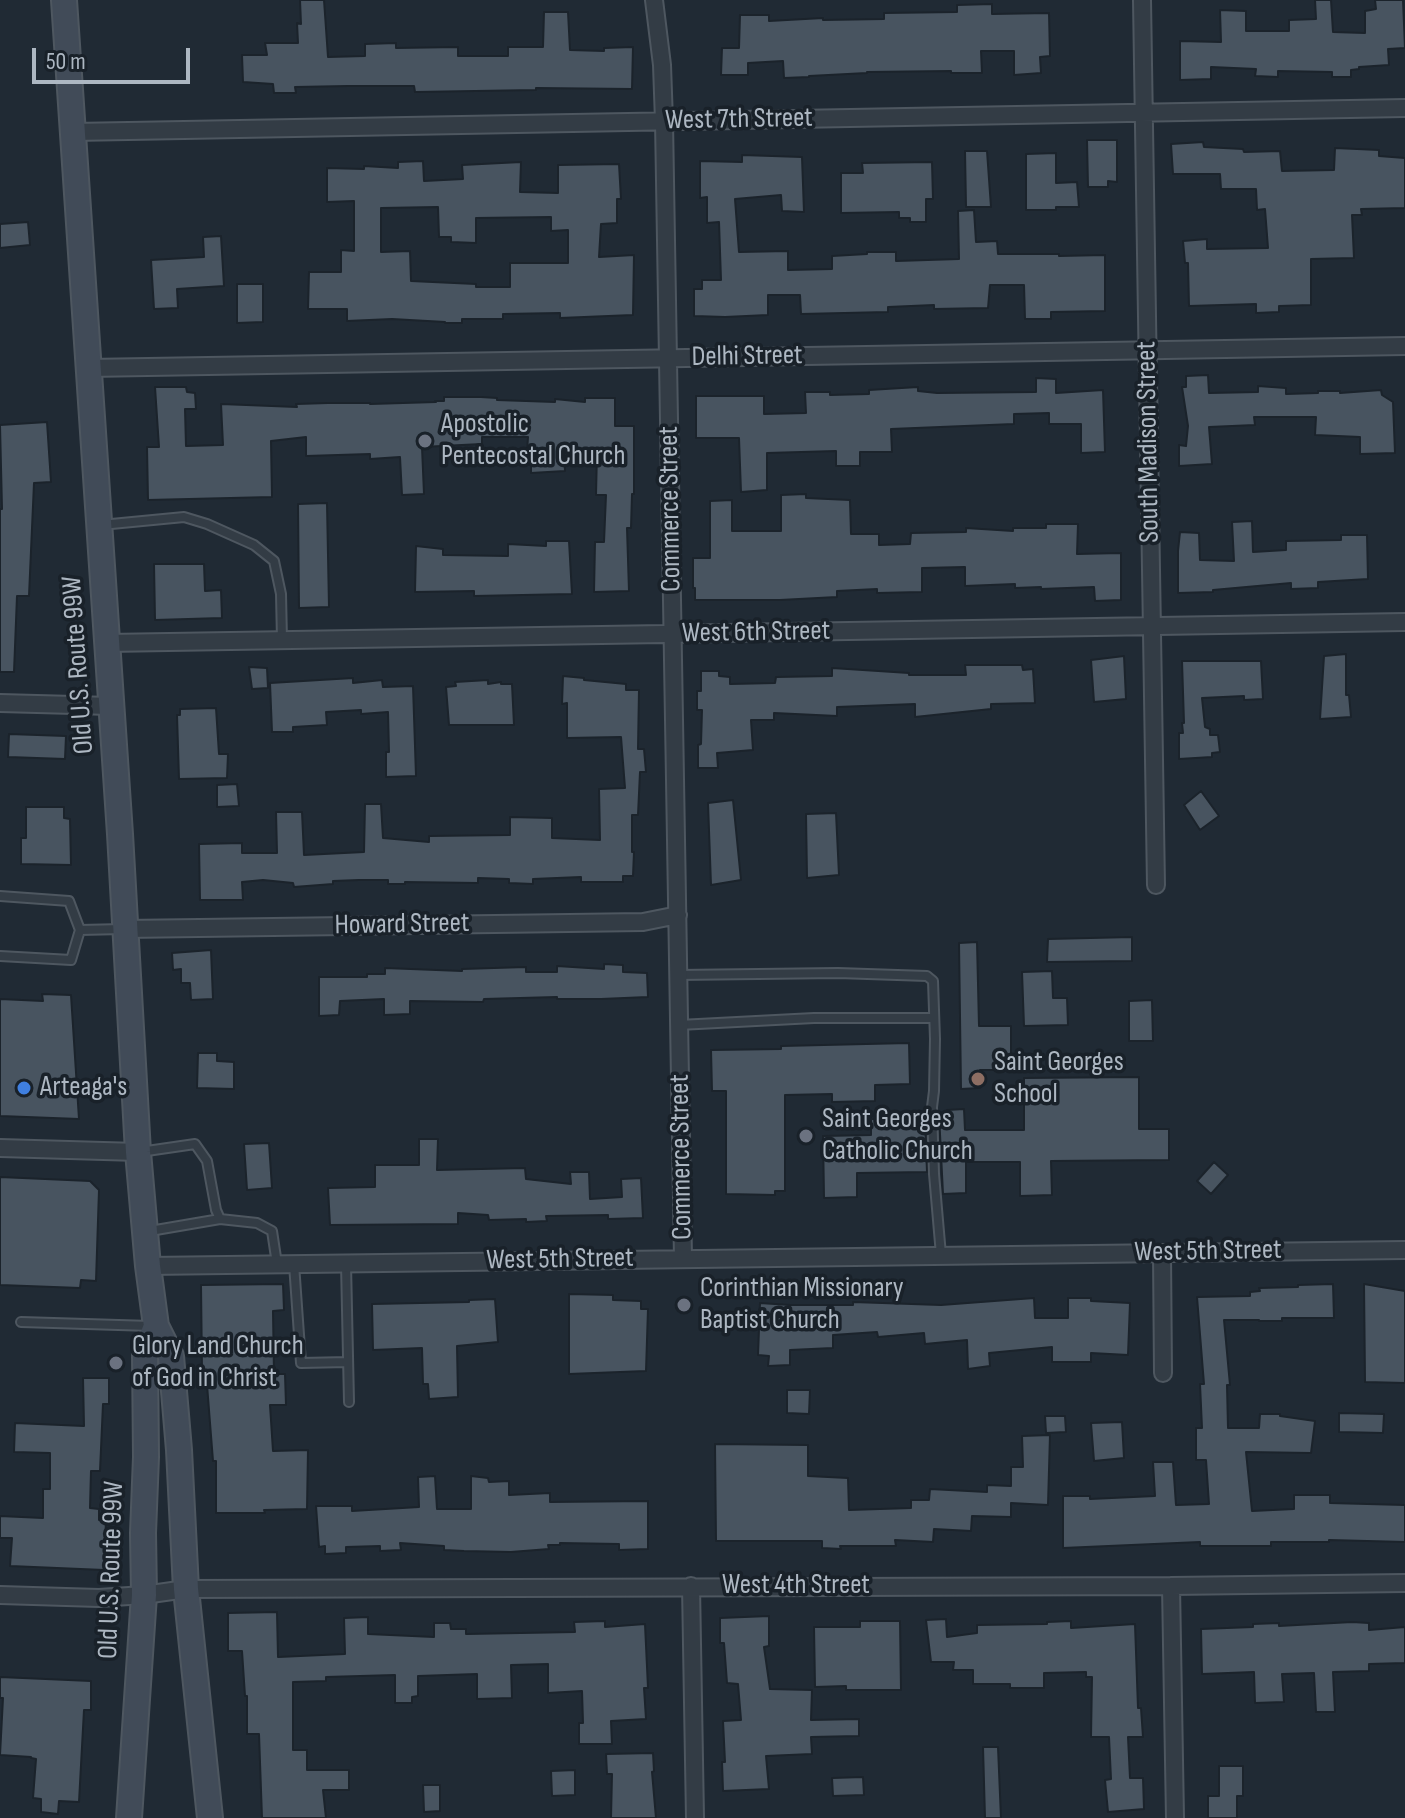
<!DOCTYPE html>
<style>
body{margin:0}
#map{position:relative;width:1405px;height:1818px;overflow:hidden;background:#202a34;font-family:"Sofia Sans Condensed",sans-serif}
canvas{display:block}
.scale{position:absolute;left:32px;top:48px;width:158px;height:36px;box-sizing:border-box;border:4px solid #adb7c2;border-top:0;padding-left:10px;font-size:24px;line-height:28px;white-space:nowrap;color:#adb7c2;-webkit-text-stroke:6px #192129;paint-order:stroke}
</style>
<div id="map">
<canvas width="1405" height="1818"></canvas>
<div class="scale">50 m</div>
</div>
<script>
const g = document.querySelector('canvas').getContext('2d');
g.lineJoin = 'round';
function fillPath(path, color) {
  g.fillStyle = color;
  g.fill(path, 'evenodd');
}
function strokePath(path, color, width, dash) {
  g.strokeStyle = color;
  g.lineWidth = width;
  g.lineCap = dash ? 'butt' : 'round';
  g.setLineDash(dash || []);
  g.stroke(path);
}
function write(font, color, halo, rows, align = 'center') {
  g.font = font + ' "Sofia Sans Condensed",sans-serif';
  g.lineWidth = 7;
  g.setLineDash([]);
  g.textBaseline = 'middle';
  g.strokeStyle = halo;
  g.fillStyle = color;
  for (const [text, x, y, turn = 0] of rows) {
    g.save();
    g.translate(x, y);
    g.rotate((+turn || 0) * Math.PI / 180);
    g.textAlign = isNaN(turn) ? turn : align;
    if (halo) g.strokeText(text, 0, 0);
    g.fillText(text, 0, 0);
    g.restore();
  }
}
const building = new Path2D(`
 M300,0H324L328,57L365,56V44L396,43V48L458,47V56H508V47H543L544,12H568L570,50L604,51V48L633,47L632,89L536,88V90L415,92L414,86H348L295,87L296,93H274L273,84L243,82L242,55H267L265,43H298L297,23L301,24Z
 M1315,0H1331L1333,32L1365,33V11L1376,9L1375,0H1403L1405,48L1388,49L1389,65L1359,67V69L1351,70V77H1332V72L1278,71V77L1255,76L1256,69L1211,67V79L1180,80V41L1221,42L1220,10L1246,11V31H1289V20L1316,19Z
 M992,4V14L1049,13L1050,56L1040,57L1041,73L1014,75V51H981L982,73H951V71L867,72V73L809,76V77L784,78L783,61L748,63V75H721L722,48H739L740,15H769V21L823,18V20L884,19V13L957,12V5Z
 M1087,140H1117V182L1108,181V187H1088Z
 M1203,142L1204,147L1243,149L1244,152L1280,151L1282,171L1334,170L1335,148L1379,150V156L1405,158V208L1361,209L1362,215H1352L1354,258L1311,259V305L1279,306V312L1256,313V304L1189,306L1188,263H1185L1183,241L1207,239V249L1268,248L1265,209L1257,210L1256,189H1221L1220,174H1173L1171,144Z
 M965,151H987L991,207H966Z
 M1056,153V183L1077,182L1079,207H1056V210H1026V154Z
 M742,155L802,157L804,212L782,211L781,195L735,199L739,252L788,251V270L832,269V256L867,254V252H896V261L959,259L958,211L974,210L976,242L997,241L998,254H1059V256L1105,255V311L1051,312V319H1025L1024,285H990L988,308L934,309V305L888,307V312L801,314L800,295H768V315L725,317L694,316V289H702V280H721L719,222L707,223V197L700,198V161L742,162Z
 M423,161L424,181L463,179L462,165L521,162L520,192L558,193V165L619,164L621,199H617V223L601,224L599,257L634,255L633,315L560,318V313L503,314V319H462V323H445V322L392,319L347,321V309H308L309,272H341V250L354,251V201L327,202V168L364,169V166L398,168V162ZM438,207L439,237H451V242L476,243V218L551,217V231L568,230V263H510V287H476V284L411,281L410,251L381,252V208Z
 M932,162L933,199H926V222H910V218H899V212L841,213V173H863L862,163Z
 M28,222L30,245L0,248V224Z
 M221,236L224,286L177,289L178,308L154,309L151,260L204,257L203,237Z
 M237,284H263V322L237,323Z
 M1208,375L1209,393L1258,392V386L1286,388V394L1318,393V391H1340V393L1381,390L1382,395L1393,402L1395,453L1360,454V437L1315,435L1316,417H1254L1255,425L1209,427L1212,464L1179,466V445L1186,446L1188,426L1182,387H1186V376Z
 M1036,378L1056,379V393L1103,390L1105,452L1081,453V424H1049V413L1014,414V424L891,429L892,452H860V466H836V451L767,453V490L741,492L739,438H696V396H764V414L806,413L805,392H830V395L869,394V390L918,387V391L937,393L1036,392Z
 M155,387H186L187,392L195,393L196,409H185L186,446L223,445L221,404L297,407L296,404L328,403H370V404L436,402L435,401H444V397H481L497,398V400L555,402V399L585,402V398H615V426H634V494H632L631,528H627L629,591L594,592L595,542H604L606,495H596L597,451L564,452L565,471L531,473V452H527L528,437H482V444L422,447L424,494L402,495L400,457L370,459V454L306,456V437L271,441L272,497L148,500L147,447H159Z
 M47,422L51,482L34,483L29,596H17L14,672H0V509H2L0,425Z
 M806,494V498L850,500L851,534H879V545L910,544L911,533L966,532V528L1013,531V528H1046V524H1078L1077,554L1121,553V600L1095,601L1094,587L1041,589V587L1015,588V584L965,586V567L922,568V592L877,593V589L837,591V597L780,600H695V588H693V558H710V501L732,500V531H781V495Z
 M327,503L329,607L299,608L298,504Z
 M1252,521L1253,552L1286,550V541L1341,540V535H1367L1368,579L1318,582V588L1291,589V583L1213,590V592L1178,593V551L1180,532L1199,533L1200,560L1234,561L1232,522Z
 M546,541H569L572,594L474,596V591L415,592L416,546L443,549V555L508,556V544L546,546Z
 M154,564H204L205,591L221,590L222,618L155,620Z
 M1346,654V695H1349L1351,717L1320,719L1324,656Z
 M1124,656L1126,699L1094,702L1091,660Z
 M1182,661H1261L1263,699L1244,700V696L1202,698L1205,727L1210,729V735H1218L1220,752L1212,753V757L1179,759V733H1183L1182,723H1184Z
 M965,665H1022L1023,670L1033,669L1035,703L991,704V709L915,717V704L837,707V716L774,713V720H751L753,750L717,753L718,768H698V745L701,744L702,710H697V691H701V671H719V676L730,677V684L775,683L776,677L832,676V668L909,673V675H966Z
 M249,667L267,668L268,688L252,689Z
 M563,676L584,678V680L626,684V690H639L638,749H644L646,772H640L638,815H632V852H634L633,876H623V882H581V877L533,879V884L509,883V879L478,878V883L405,882V884H388V880H359L333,881V884L294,887L293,883L263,880L242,882L243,900H200L199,844L242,843V853H277L276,812H302L304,855L364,852L365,804H381L383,838L429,842V836L510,835V817L552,818V838L600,840L599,789L625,788L621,737L567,738V703L562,704Z
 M353,678V683L382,680L383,687L413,686L416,776L386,777V752H389L388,712L361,714V710L326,712L327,725L293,727V732H272L270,683Z
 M488,680V684L501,682V684H512L514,725H449L446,687L456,686L455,682Z
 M216,708L219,754H228L227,778L179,779L177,715H180V709Z
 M9,734L66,736L65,759L8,757Z
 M237,784L239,806L217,807V785Z
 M1201,791L1219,816L1200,830L1184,805Z
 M733,800L741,880L711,885L708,803Z
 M26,807H64V818L70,819L71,865L21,864V838H26Z
 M836,813L839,875L807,878L806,814Z
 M1132,937V961L1047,962L1048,939Z
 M977,942L979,1026H1011V1070H980V1088L961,1089L959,943Z
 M211,950L213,999L191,1000L190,983H181V969L173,970L172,953Z
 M604,964L623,965V972L647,973L648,997L601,999H557V997L484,999L483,1002L410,1001V1014L384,1015V999L340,1001L339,1015L319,1016V977H367V974H385V968L462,971V969L526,967V972H557V966L604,969Z
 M1052,971L1053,998H1067L1068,1025L1024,1026L1022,972Z
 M42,994L71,995L79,1119L0,1116V999L43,1001Z
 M1152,1000L1153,1041H1129V1001Z
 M909,1043L910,1084L875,1085V1101L832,1102V1094L785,1095V1191H775V1195L726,1194V1091H712L711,1050L781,1049V1046Z
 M198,1053H217V1061L234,1062V1089L197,1088Z
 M1139,1077V1129H1169V1160L1051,1161L1052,1195L1020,1196V1162H966V1193L943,1194L939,1114L947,1113V1110L964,1109L965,1130H1024V1078Z
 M871,1119H925L927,1172L857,1173V1197L824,1198L823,1136L871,1135Z
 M419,1139H438L437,1170L525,1168L526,1179L571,1184L570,1172H589L590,1199L622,1197L621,1179L641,1178L643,1218L608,1219V1215L546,1216L547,1221L526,1222V1219L489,1220L488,1215L458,1213V1224L330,1225L328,1188L375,1187V1165H419Z
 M269,1143L272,1188L247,1190L244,1144Z
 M1214,1162L1228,1175L1211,1194L1197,1181Z
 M0,1177L90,1181L99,1190L96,1281L81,1280L80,1288L0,1285Z
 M283,1284L284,1310L273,1311L274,1374H285L286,1405H270L273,1451L308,1450L307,1509L264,1510L265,1513H216V1461H213L206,1372H202L201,1285Z
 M1333,1284L1334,1318H1282V1321H1259V1320H1224L1230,1385H1227L1228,1428H1259L1260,1414H1280V1416L1315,1421L1311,1453L1246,1452L1252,1511L1294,1509V1495H1330V1503L1405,1505V1542L1329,1540V1542H1271V1546H1200V1542L1063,1548V1496H1090V1499L1155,1496L1153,1462H1173L1176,1505L1209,1504L1206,1460H1196V1428H1202L1200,1384H1204L1197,1297L1250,1296V1292L1260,1291L1259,1288L1298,1287V1285Z
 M1364,1284L1405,1291V1383L1365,1382Z
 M569,1294L613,1295V1300L641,1301V1309H648L646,1371L569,1374Z
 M1034,1298L1035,1318H1068V1298H1091V1301L1130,1303L1128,1355L1091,1353V1362H1052V1347L989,1353L990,1366L968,1369L967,1340L925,1344L924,1333L878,1337L877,1332L833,1335V1348L790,1350V1365L768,1366L769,1356L758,1355L760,1303L790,1305H853V1302L941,1305Z
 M495,1299L498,1342L457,1346L458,1397L429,1399L428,1384H423L422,1348L373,1350L372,1304L469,1302V1300Z
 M83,1378H109V1404H103L100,1471H91L90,1508L99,1509V1520H106L104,1570L10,1566L12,1538H0V1516L43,1518V1489H50V1453L14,1452L15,1423L84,1426Z
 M787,1390H810L809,1414L787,1413Z
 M1339,1413L1384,1414L1383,1433L1339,1432Z
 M1045,1416H1065L1066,1432L1046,1433Z
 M1122,1422L1124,1458L1094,1461L1091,1423Z
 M1050,1435L1048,1505L1011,1503V1517L972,1516L971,1531L934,1529L933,1542L895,1540L896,1546H840L841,1549L822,1548V1541H716L715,1444L808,1445V1476L848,1478L849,1510L911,1508V1500H929L930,1489L987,1492V1485L1011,1486V1467H1023L1022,1436Z
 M435,1476L437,1509H471V1476L488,1478L489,1482L509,1481V1495L550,1493V1502L648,1501V1549L619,1550V1544L560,1543V1545H548L549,1549L511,1552L464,1551L444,1550V1546L400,1543L401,1550L380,1551V1546L346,1547V1553L325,1554V1546L319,1547L316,1506H352V1511L419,1507L418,1477Z
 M277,1612L278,1657L345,1654L344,1618L368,1617V1634L434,1637V1623H450L451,1629H466V1634L575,1632L574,1622L605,1621V1627L645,1624L648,1688H644L646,1719L611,1721L612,1744H579V1723H583L582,1691L548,1693V1664L511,1665L512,1698L477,1699V1674L418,1676V1696L412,1697V1703H395V1675L326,1677V1681L293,1682V1750H307V1770H349V1790H323L326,1818H262L259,1734H247V1696H245L242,1651H228V1613Z
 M769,1616V1646L764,1647L770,1689L812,1690L811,1720L859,1719V1736L811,1737L812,1754L766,1756L769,1789L723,1791L722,1762H725L723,1721L741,1720L738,1684L727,1683L724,1643H720V1618Z
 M946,1619L947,1637L977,1633V1625L1047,1624V1622L1071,1621V1628L1135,1624L1138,1708H1141L1143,1737H1128L1130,1778H1143L1144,1809L1108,1812L1105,1780L1111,1779L1109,1737H1091L1092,1677H1086V1672L1044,1673V1688H1010V1684H973V1670H953L954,1662H931L926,1620Z
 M860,1621H900L901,1690H846V1686L815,1687L814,1627H860Z
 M1352,1622L1369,1623V1630L1405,1627V1663L1369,1664V1671L1333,1672L1335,1712H1316L1314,1673L1282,1674L1284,1702L1255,1703L1254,1672L1202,1674L1201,1629L1253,1627V1624L1279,1623V1626Z
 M0,1677L91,1681V1710H84L79,1802L59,1801L58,1814L41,1812V1799L33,1798L36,1759L31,1758V1757L0,1755L3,1698H0Z
 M983,1747H998L1001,1818H985Z
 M653,1753L654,1771L652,1772L656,1818H611L612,1774H607L606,1754Z
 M1219,1766H1243V1796H1237V1818H1208V1796H1219Z
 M575,1770V1795L552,1796L551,1771Z
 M863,1777L864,1795L833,1796L832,1778Z
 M423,1785H440V1811L424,1812Z`);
fillPath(building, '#485460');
strokePath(building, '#1b232b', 2);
const service = new Path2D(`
 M101,525L184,517L207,524L254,545L274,561L281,594L282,640
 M0,896L69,901L80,930L71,960L0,956
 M80,930L123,929
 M678,975L838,973L927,976L933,981L935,1039L934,1091L932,1107L934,1174L941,1255
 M679,1025L814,1018H934
 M140,1152L195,1144L207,1161L216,1210L220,1219L257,1223L272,1231L277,1264
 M150,1231L220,1219
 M294,1264L301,1363L348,1362
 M346,1264L349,1402
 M21,1322L151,1326`);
const minor = new Path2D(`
 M654,0L662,65L664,121L683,1258
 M1142,0L1156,885
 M73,132L1405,108
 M88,368L1405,346
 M107,643L1405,622
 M0,703L111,706
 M125,929L643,922L678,915
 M0,1148L138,1152
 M1162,1253L1163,1373
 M148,1266L1405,1250
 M691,1586L695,1818
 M1171,1586L1175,1818
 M0,1595L99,1598L144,1595L186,1589L1171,1586L1405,1583`);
const secondary = new Path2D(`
 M64,0L120,834L138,1152L148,1266L156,1326L171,1356L179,1450L186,1589L210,1818
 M129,1818L144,1595L143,1533L146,1457L145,1355L156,1326`);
strokePath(service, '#4e5760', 12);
strokePath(minor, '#4e5760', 20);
strokePath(secondary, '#4e5760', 28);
strokePath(service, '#333c45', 8);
strokePath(minor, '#333c45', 16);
strokePath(secondary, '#414b58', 24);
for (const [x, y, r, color] of [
 [425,441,8,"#6b7280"],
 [978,1079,8,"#8d6e63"],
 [24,1088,8,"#3f7fe0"],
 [806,1136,8,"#6b7280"],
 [684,1305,8,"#6b7280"],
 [116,1363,8,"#6b7280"]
]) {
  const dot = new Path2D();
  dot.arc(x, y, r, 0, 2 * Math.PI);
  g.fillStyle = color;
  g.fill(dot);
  strokePath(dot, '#192129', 3);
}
write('28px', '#adb7c2', '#192129', [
 ["West 7th Street",739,120,-1],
 ["Delhi Street",747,357,-1],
 ["South Madison Street",1149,442,-91],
 ["Commerce Street",671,509,-91],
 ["West 6th Street",756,633,-1],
 ["Old U.S. Route 99W",79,665,-94],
 ["Howard Street",402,925,-1],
 ["Commerce Street",682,1157,-91],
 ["West 5th Street",1208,1252,-1],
 ["West 5th Street",560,1260,-1],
 ["Old U.S. Route 99W",112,1570,-88],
 ["West 4th Street",796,1586]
]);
write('28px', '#adb7c2', '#192129', [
 ["Apostolic",441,425],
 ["Pentecostal Church",441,457],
 ["Saint Georges",994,1063],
 ["School",994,1095],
 ["Arteaga's",40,1088],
 ["Saint Georges",822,1120],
 ["Catholic Church",822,1152],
 ["Corinthian Missionary",700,1289],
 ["Baptist Church",700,1321],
 ["Glory Land Church",132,1347],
 ["of God in Christ",132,1379]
], 'left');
</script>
